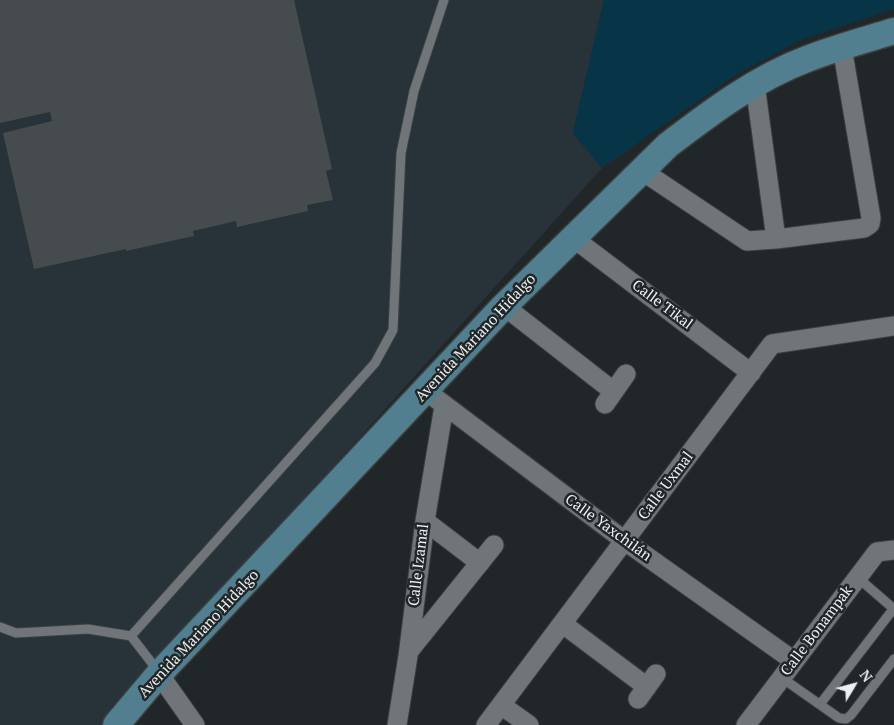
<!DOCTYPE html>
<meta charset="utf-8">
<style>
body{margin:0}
#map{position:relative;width:894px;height:725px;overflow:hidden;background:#212629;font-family:"PT Serif",serif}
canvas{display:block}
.north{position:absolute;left:829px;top:660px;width:50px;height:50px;-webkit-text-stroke:4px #212629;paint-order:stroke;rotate:53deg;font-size:14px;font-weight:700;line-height:20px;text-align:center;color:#ecf0f1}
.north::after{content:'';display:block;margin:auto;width:18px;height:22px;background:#ecf0f1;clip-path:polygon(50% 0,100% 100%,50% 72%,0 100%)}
</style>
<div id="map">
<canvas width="894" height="725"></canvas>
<div class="north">N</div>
</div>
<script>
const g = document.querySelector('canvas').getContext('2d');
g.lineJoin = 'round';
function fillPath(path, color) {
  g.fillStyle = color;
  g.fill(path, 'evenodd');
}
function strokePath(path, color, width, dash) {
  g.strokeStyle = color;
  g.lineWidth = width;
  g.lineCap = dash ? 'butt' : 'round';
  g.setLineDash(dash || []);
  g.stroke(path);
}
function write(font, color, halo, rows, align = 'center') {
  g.font = font + ' "PT Serif",serif';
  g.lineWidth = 5;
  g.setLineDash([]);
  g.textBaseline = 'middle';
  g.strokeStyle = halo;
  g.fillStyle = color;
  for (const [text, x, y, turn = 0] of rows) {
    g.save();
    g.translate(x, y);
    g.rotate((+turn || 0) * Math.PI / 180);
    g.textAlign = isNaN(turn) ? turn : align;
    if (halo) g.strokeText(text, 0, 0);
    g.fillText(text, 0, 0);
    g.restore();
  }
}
fillPath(new Path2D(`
 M0,0H604L573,133L602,168L101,725H0Z`), '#273338');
fillPath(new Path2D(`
 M604,0H894V9L801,40L737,74L602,168L573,133Z`), '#073547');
fillPath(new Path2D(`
 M0,0H294L332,169L326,171L333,200L307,205L308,211L237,227L236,221L193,231L194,236L126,251V249L34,269L3,133L52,121L50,112L0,123Z`), '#464c4e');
const lane = new Path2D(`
 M857,577L894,609
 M0,627L16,633L88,629L131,636L158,671
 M131,636L375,363L393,330L401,153L414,91L444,0
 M782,678L839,718L846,719L851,715L894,659
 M821,703L894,608`);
const street = new Path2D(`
 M842,47L871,218L870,224
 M755,84L776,239
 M641,170L747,241L776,239L864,228L870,224
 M572,237L751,373
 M504,306L613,391
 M426,391L625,541L794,661
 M605,404L626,374
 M425,521L480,563
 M563,624L647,687
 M409,651L494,545
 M159,674L195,725
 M638,699L656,674
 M501,705L529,725
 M397,725L408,656L425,521L444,406
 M486,725L772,344L894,326
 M746,725L877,552L894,550`);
const secondary = new Path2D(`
 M116,725L159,674L504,306L668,145C710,113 756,78 807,59C835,48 865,40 894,31`);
strokePath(lane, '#3c4042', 11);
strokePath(street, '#3c4042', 21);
strokePath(secondary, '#3c4042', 29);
strokePath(lane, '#6f7578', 9);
strokePath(street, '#6f7578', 19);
strokePath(secondary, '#527f8f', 26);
write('15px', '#ecf0f1', '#212629', [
 ["Calle Tikal",662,305,37],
 ["Avenida Mariano Hidalgo",476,338,-47],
 ["Calle Uxmal",666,486,-53],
 ["Calle Yaxchilán",608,528,36],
 ["Calle Izamal",419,565,-83],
 ["Calle Bonampak",817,631,-53],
 ["Avenida Mariano Hidalgo",199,634,-47]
]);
</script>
